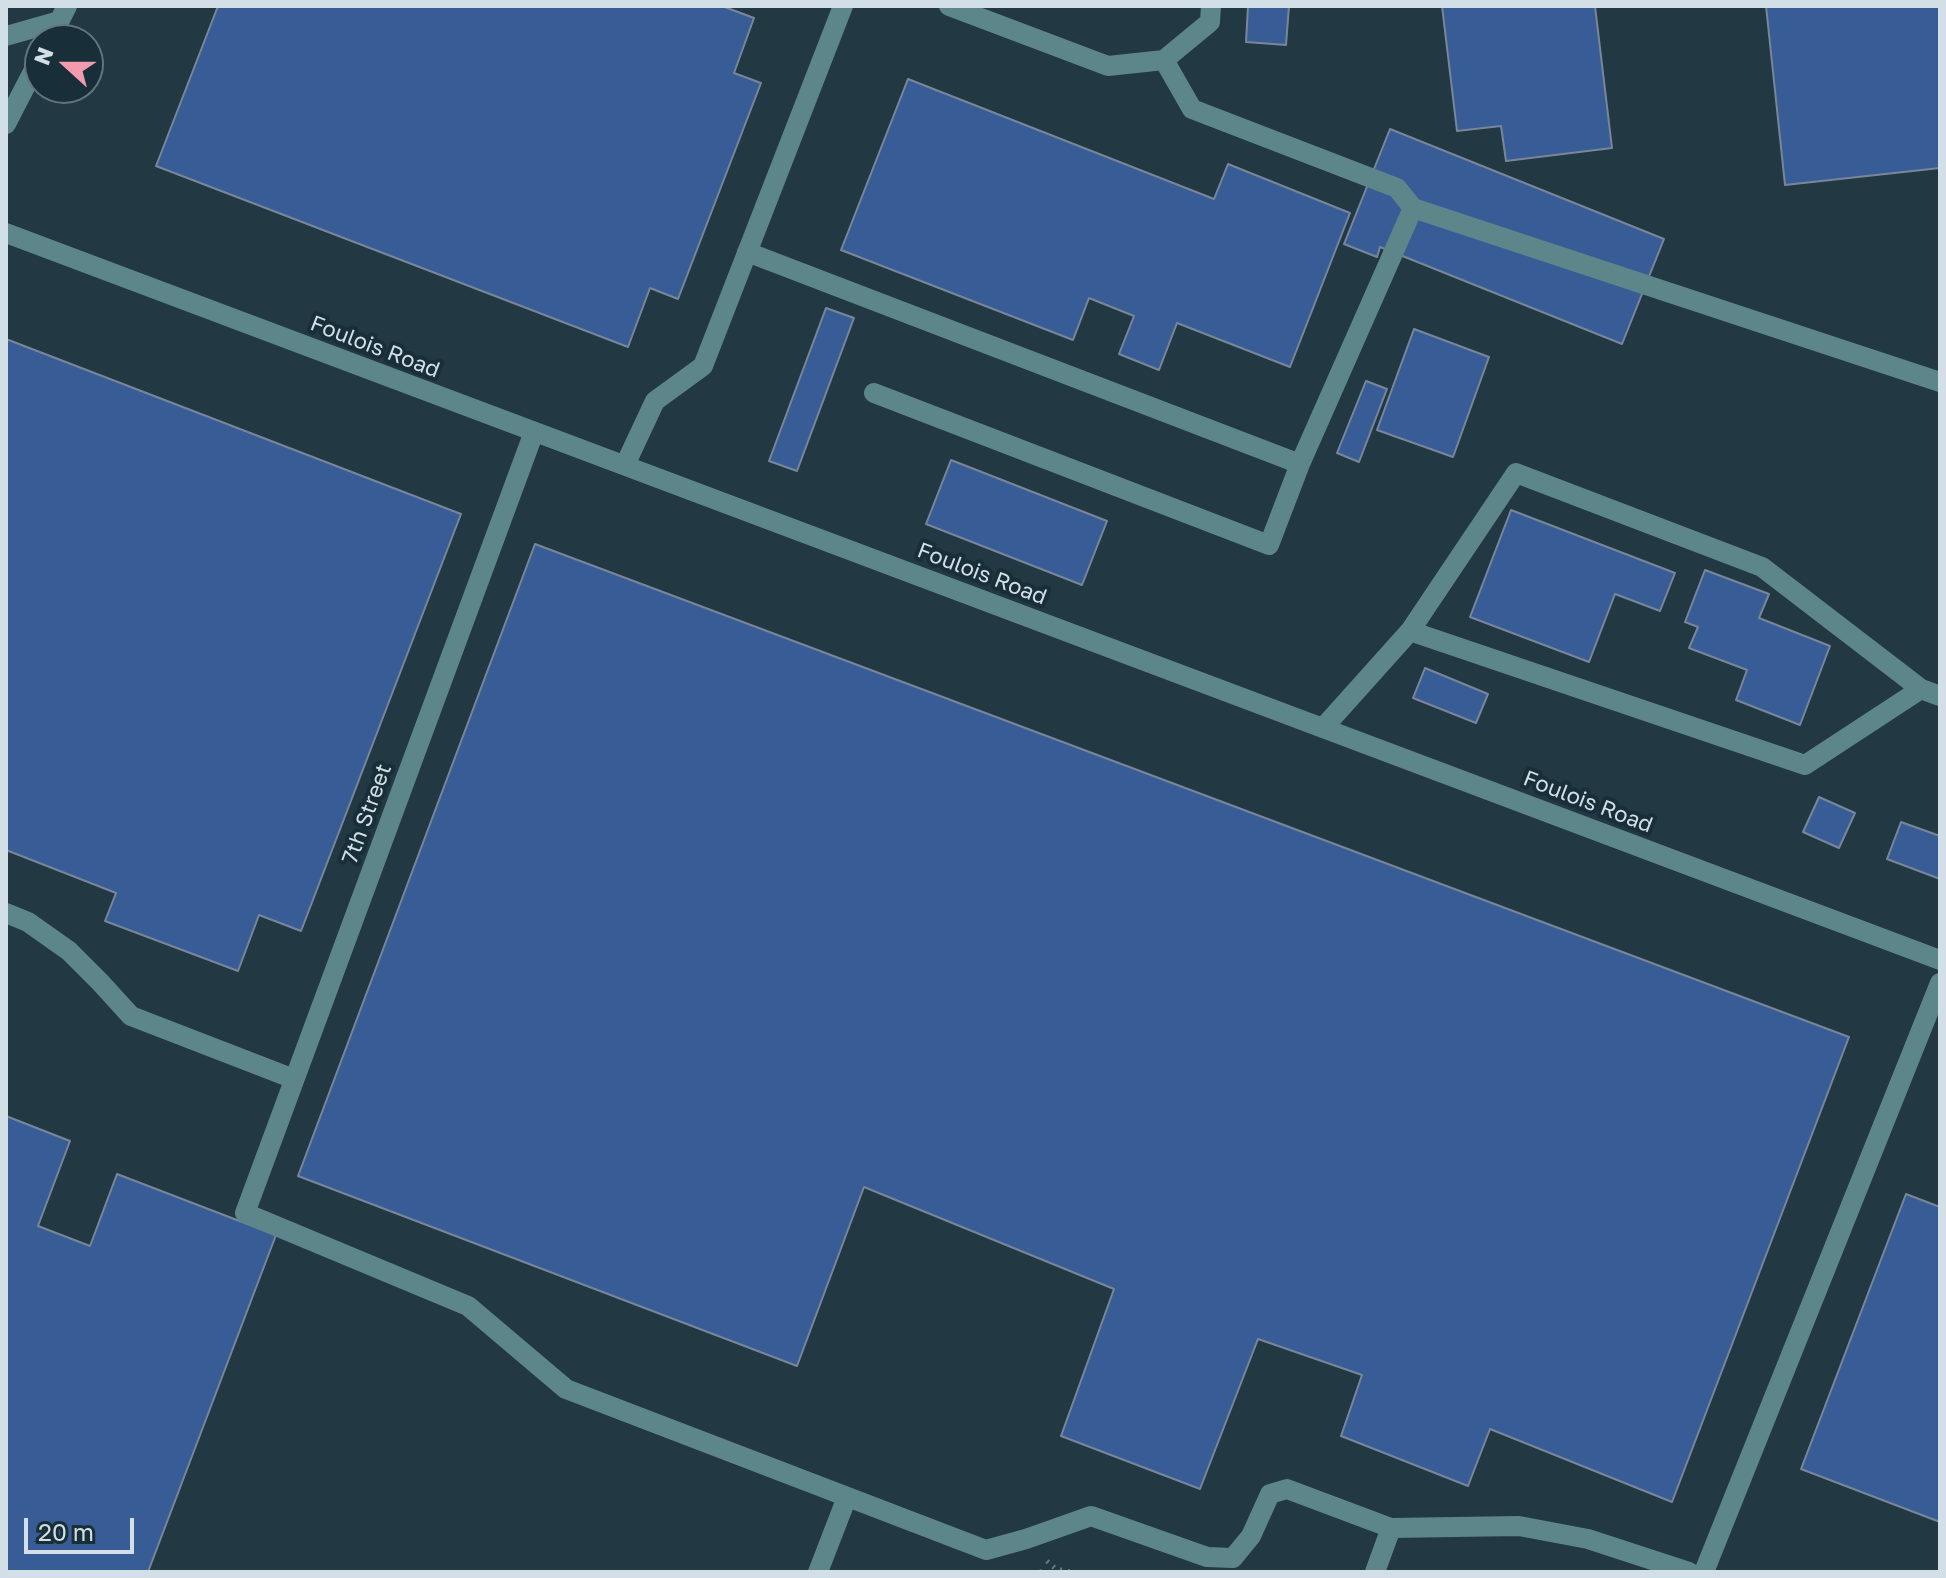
<!DOCTYPE html>
<style>
body{margin:0}
#map{position:relative;width:1946px;height:1578px;overflow:hidden;background:#223843;font-family:"Golos Text",sans-serif}
canvas{display:block}
.frame{position:absolute;inset:0;border:8px solid #d2dfe6;pointer-events:none}
.north{position:absolute;left:24px;top:24px;width:80px;height:80px;box-sizing:border-box;background:#182e39;border:2px solid #62757e;border-radius:50%;rotate:291deg;font-size:22px;font-weight:700;line-height:32px;text-align:center;color:#d2dfe6}
.north::after{content:'';display:block;margin:auto;width:28px;height:36px;background:#f29aae;clip-path:polygon(50% 0,100% 100%,50% 72%,0 100%)}
.scale{position:absolute;left:24px;top:1518px;width:110px;height:36px;box-sizing:border-box;border:4px solid #d2dfe6;border-top:0;padding-left:10px;font-size:24px;line-height:28px;white-space:nowrap;color:#d2dfe6;-webkit-text-stroke:6px #182e39;paint-order:stroke}
</style>
<div id="map">
<canvas width="1946" height="1578"></canvas>
<div class="frame"></div>
<div class="north">N</div>
<div class="scale">20 m</div>
</div>
<script>
const g = document.querySelector('canvas').getContext('2d');
g.lineJoin = 'round';
function fillPath(path, color) {
  g.fillStyle = color;
  g.fill(path, 'evenodd');
}
function strokePath(path, color, width, dash) {
  g.strokeStyle = color;
  g.lineWidth = width;
  g.lineCap = dash ? 'butt' : 'round';
  g.setLineDash(dash || []);
  g.stroke(path);
}
function write(font, color, halo, rows, align = 'center') {
  g.font = font + ' "Golos Text",sans-serif';
  g.lineWidth = 8;
  g.setLineDash([]);
  g.textBaseline = 'middle';
  g.strokeStyle = halo;
  g.fillStyle = color;
  for (const [text, x, y, turn = 0] of rows) {
    g.save();
    g.translate(x, y);
    g.rotate((+turn || 0) * Math.PI / 180);
    g.textAlign = isNaN(turn) ? turn : align;
    if (halo) g.strokeText(text, 0, 0);
    g.fillText(text, 0, 0);
    g.restore();
  }
}
const building = new Path2D(`
 M218,6H722L754,18L734,73L761,83L678,299L650,288L628,347L156,166Z
 M1248,6H1289L1286,45L1246,42Z
 M1442,6H1595L1612,148L1506,161L1501,126L1457,131Z
 M1766,6H1940V168L1785,185Z
 M908,79L1214,199L1228,164L1350,213L1290,367L1177,323L1159,370L1119,354L1134,316L1089,298L1073,340L841,250Z
 M1390,129L1664,239L1622,344L1380,247L1377,257L1344,244Z
 M826,308L854,318L797,471L769,461Z
 M1414,329L1489,357L1453,457L1377,430Z
 M6,339L461,514L301,931L259,915L238,971L105,921L116,893L6,850Z
 M1366,381L1387,389L1359,462L1337,453Z
 M951,460L1107,521L1082,585L926,524Z
 M1511,510L1675,573L1660,611L1615,594L1589,662L1470,617Z
 M535,544L1849,1037L1672,1502L1490,1429L1468,1486L1341,1436L1362,1375L1258,1339L1200,1489L1061,1436L1114,1289L864,1187L797,1366L298,1176Z
 M1705,570L1769,594L1759,618L1830,646L1800,725L1736,700L1747,670L1689,648L1698,627L1685,622Z
 M1425,668L1488,694L1476,723L1413,698Z
 M1819,797L1855,813L1839,848L1803,832Z
 M1901,822L1940,836V879L1887,859Z
 M6,1116L70,1141L38,1226L90,1246L117,1174L276,1235L148,1572H6Z
 M1906,1194L1940,1207V1522L1801,1469Z`);
fillPath(building, '#385d96');
strokePath(building, '#79869a', 2);
strokePath(new Path2D(`
 M1047,1561L1056,1569L1071,1572
 M1039,1570L1040,1572`), '#677a83', 5, [2, 6]);
strokePath(new Path2D(`
 M949,6L1108,66L1164,60L1210,22L1211,6
 M6,36L59,21
 M50,40L67,6
 M1164,60L1192,109L1397,188L1413,208L1940,382
 M6,124L40,58
 M6,233L1940,960
 M747,252L1300,464
 M874,393L1269,545L1300,464L1413,208
 M534,432L245,1213L468,1306L566,1389L986,1550L1026,1539L1091,1516L1207,1557L1233,1558L1251,1536L1270,1494L1287,1489L1391,1528L1519,1526L1588,1539L1689,1572
 M625,465L655,401L703,366L843,6
 M1921,689L1940,696
 M1323,728L1410,631L1805,765L1921,689L1762,567L1516,473L1410,631
 M6,913L28,922L69,951L100,982L131,1016L294,1079
 M818,1572L847,1497
 M1375,1572L1391,1528
 M1704,1572L1940,983`), '#5d868b', 20);
write('22px', '#d2dfe6', '#182e39', [
 ["Foulois Road",375,347,21],
 ["Foulois Road",982,574,21],
 ["Foulois Road",1588,802,21],
 ["7th Street",367,814,-70]
]);
</script>
